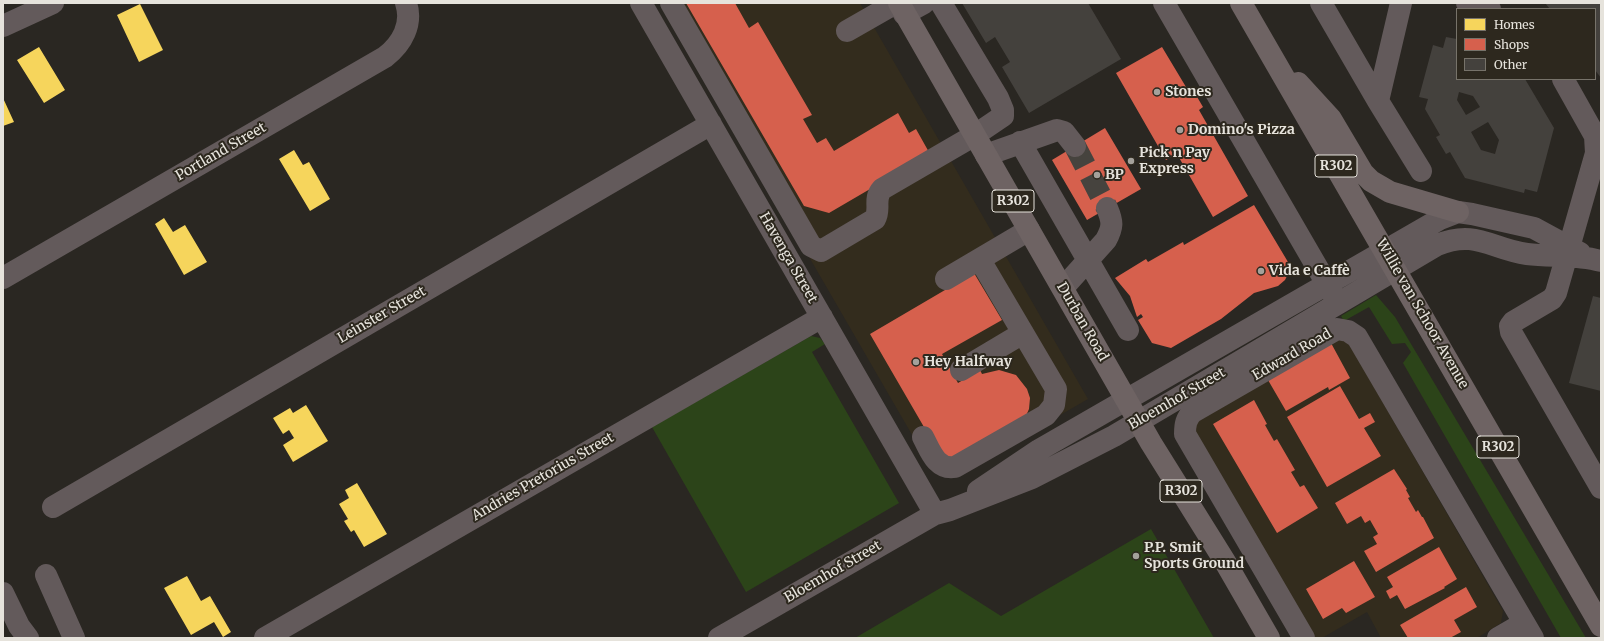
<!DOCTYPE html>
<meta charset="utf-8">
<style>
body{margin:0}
#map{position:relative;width:1604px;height:641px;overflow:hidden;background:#2a2722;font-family:Merriweather,serif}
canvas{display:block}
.frame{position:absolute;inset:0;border:4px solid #e6e3dc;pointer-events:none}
.legend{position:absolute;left:1456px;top:8px;width:140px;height:72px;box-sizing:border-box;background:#2d281e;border:1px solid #77736a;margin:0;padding:5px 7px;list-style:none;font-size:12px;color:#e6e3dc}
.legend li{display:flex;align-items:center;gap:8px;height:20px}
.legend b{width:20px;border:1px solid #77736a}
</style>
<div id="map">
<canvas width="1604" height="641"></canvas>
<div class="frame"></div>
<ul class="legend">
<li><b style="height:11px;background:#f6d55c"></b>Homes</li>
<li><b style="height:11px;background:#d6604d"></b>Shops</li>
<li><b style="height:11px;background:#44413d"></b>Other</li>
</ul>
</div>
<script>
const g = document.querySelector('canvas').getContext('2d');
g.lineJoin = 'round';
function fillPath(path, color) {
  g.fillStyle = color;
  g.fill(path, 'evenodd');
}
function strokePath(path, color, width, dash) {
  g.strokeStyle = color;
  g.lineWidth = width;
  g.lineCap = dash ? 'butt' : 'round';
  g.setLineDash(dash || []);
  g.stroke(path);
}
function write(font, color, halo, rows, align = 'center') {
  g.font = font + ' Merriweather,serif';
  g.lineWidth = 4;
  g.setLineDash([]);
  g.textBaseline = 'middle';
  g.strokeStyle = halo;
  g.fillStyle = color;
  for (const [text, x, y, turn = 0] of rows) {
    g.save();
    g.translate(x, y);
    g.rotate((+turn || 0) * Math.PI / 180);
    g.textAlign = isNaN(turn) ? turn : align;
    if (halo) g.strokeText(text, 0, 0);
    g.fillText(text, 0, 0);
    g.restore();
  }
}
fillPath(new Path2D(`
 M662,3H860L1088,399L953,477L933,471Z
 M1330,338L1348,342L1503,611L1501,623L1477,638H1381L1367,612L1322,638H1314L1192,428V422Z`), '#332c1d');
fillPath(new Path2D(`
 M1376,295L1395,317L1586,638H1561L1403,363L1411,352L1405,343L1392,344L1369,307L1344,321L1341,316Z
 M811,336L820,338L825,344L812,352L899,503L746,592L652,427Z
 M1151,529L1214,638H855L949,583L1001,616Z`), '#2c4419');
fillPath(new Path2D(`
 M140,4L163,50L139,62L117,15Z
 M39,47L65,90L44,103L17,60Z
 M3,98L14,122L3,126Z
 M294,150L303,165L309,162L330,199L310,211L279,159Z
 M164,218L173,232L185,225L207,262L184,275L155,224Z
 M306,405L328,441L293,462L283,445L294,438L289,430L283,434L273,418L290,408L293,413Z
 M357,483L387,534L364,547L354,530L351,532L344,521L348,519L339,504L349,498L345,490Z
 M187,576L201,601L210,596L231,632L223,637L214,622L191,635L164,588Z`), '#f6d55c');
fillPath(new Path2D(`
 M686,3H735L749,28L758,22L812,115L803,119L817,143L826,138L834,151L898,113L909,133L916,129L930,154L829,213L804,206Z
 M1162,47L1189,92L1193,90L1203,107L1199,110L1248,196L1213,217L1177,154L1166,160L1116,73Z
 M1105,128L1141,189L1087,220L1052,160Z
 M1254,205L1288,262L1289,272L1285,280L1278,286L1254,293L1221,319L1171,348L1152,343L1138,320L1143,317L1141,314L1137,317L1130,296L1115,278L1146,259L1148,262L1183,242L1184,245Z
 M974,273L1002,320L942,354L958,383L980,370L982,374L999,370L1016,375L1027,389L1030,398L1029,409L1025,418L946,465L870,334Z
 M1331,343L1350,378L1329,390L1328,387L1286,411L1268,380Z
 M1340,386L1359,419L1370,413L1375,422L1364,428L1381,456L1327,487L1287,417Z
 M1254,400L1267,424L1265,425L1274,441L1277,439L1295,470L1291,472L1300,487L1304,485L1318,508L1277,533L1213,424Z
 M1394,469L1407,489L1406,490L1410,497L1408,498L1416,512L1418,510L1422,517H1423L1434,538L1376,572L1364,551L1377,544L1373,537L1378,534L1370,520L1365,523L1361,516L1347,524L1335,503Z
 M1439,547L1457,579L1444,587L1445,588L1405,609L1397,595L1390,599L1386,591L1393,587L1387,577Z
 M1354,561L1375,597L1346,613L1342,608L1323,619L1306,589Z
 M1466,587L1477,607L1454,620L1461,632L1450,638H1408L1400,625Z`), '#d6604d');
fillPath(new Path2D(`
 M962,3H1088L1121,59L1029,113L1002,67L1010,62L995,37L986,43Z
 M1545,3H1601V78L1595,70V9H1550Z
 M1446,37L1457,39V79H1525L1554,128L1537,192L1525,189L1524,193L1465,178L1450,152L1446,154L1436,137L1440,135L1425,109L1428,99L1419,97L1433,45L1443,48ZM1459,92L1473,96L1480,107L1466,115L1457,100ZM1488,122L1499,140L1495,154L1481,150L1471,132Z
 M1593,296L1601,298V391L1569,383Z`), '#44413d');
strokePath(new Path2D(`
 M1075,146L1107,208`), '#46433e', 22, [22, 11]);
strokePath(new Path2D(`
 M641,3L935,514
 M671,3L811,246L821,251L875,219C881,209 873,199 882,189L975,135L1003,116V110L998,98L941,3
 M1164,3L1335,298
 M1321,3L1378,101
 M1401,3L1378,101L1421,171
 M1467,3L1490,9
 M904,14L924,3
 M3,26L53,3
 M847,31L896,3
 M1563,79L1595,136L1596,153L1556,293L1552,299L1513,322L1510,326L1511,332L1601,488
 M1020,142L1128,330
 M986,155L1057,130L1064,132L1075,146
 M3,278L385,57C402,44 413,24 406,3
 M946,279L1029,230
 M1063,288L1106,240C1113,227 1113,222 1107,208
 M961,370L1023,333
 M923,437C930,450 936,470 955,467L1046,415L1054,405L1056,389L980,260
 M978,491L1039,450L1440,219L1458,212L1472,214L1534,228L1580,253
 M53,507L711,124
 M46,575L74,638
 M3,593L19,626L28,638
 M265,638L822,317
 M719,638L935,514L950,510L1032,478L1114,436L1437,245C1476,229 1491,249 1527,254C1552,257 1577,254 1601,261
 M1304,638L1185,434C1185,425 1186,418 1193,412L1337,329L1348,331L1357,337L1533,638
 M1498,638L1524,623`), '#635a5b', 22);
strokePath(new Path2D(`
 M899,3L1151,443L1224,560L1269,638
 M1241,3L1601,626
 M1298,83L1331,119L1363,173L1371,181L1390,192L1458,212`), '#6e6363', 22);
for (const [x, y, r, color] of [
 [1157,92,4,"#a4a19b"],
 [1180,130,4,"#a4a19b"],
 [1131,161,4,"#a4a19b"],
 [1097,175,4,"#a4a19b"],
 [1261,271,4,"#a4a19b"],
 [916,362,4,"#a4a19b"],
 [1136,556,4,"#a4a19b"]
]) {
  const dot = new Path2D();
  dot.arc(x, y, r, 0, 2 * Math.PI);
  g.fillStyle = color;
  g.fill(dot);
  strokePath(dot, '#2d281e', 1.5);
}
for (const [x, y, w] of [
 [1336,166,42],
 [1013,201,42],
 [1498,447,42],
 [1181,491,42]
]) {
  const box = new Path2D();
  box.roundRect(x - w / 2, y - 11, w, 22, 3);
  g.fillStyle = '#2d281e';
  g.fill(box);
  strokePath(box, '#e6e3dc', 1);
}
write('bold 13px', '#e6e3dc', null, [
 ["R302",1336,166],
 ["R302",1013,201],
 ["R302",1498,447],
 ["R302",1181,491]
]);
write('bold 14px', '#e6e3dc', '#2d281e', [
 ["Stones",1165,92],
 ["Domino's Pizza",1188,130],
 ["Pick n Pay",1139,153],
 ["Express",1139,169],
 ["BP",1105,175],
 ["Vida e Caffè",1269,271],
 ["Hey Halfway",924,362],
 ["P.P. Smit",1144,548],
 ["Sports Ground",1144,564]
], 'left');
write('14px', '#e6e3dc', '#2d281e', [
 ["Portland Street",221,152,-30],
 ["Havenga Street",788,258,60],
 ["Willie van Schoor Avenue",1422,314,60],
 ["Leinster Street",382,315,-30],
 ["Durban Road",1082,322,60],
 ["Edward Road",1292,355,-30],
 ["Bloemhof Street",1177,399,-30],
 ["Andries Pretorius Street",543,477,-30],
 ["Bloemhof Street",833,572,-30]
]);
</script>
